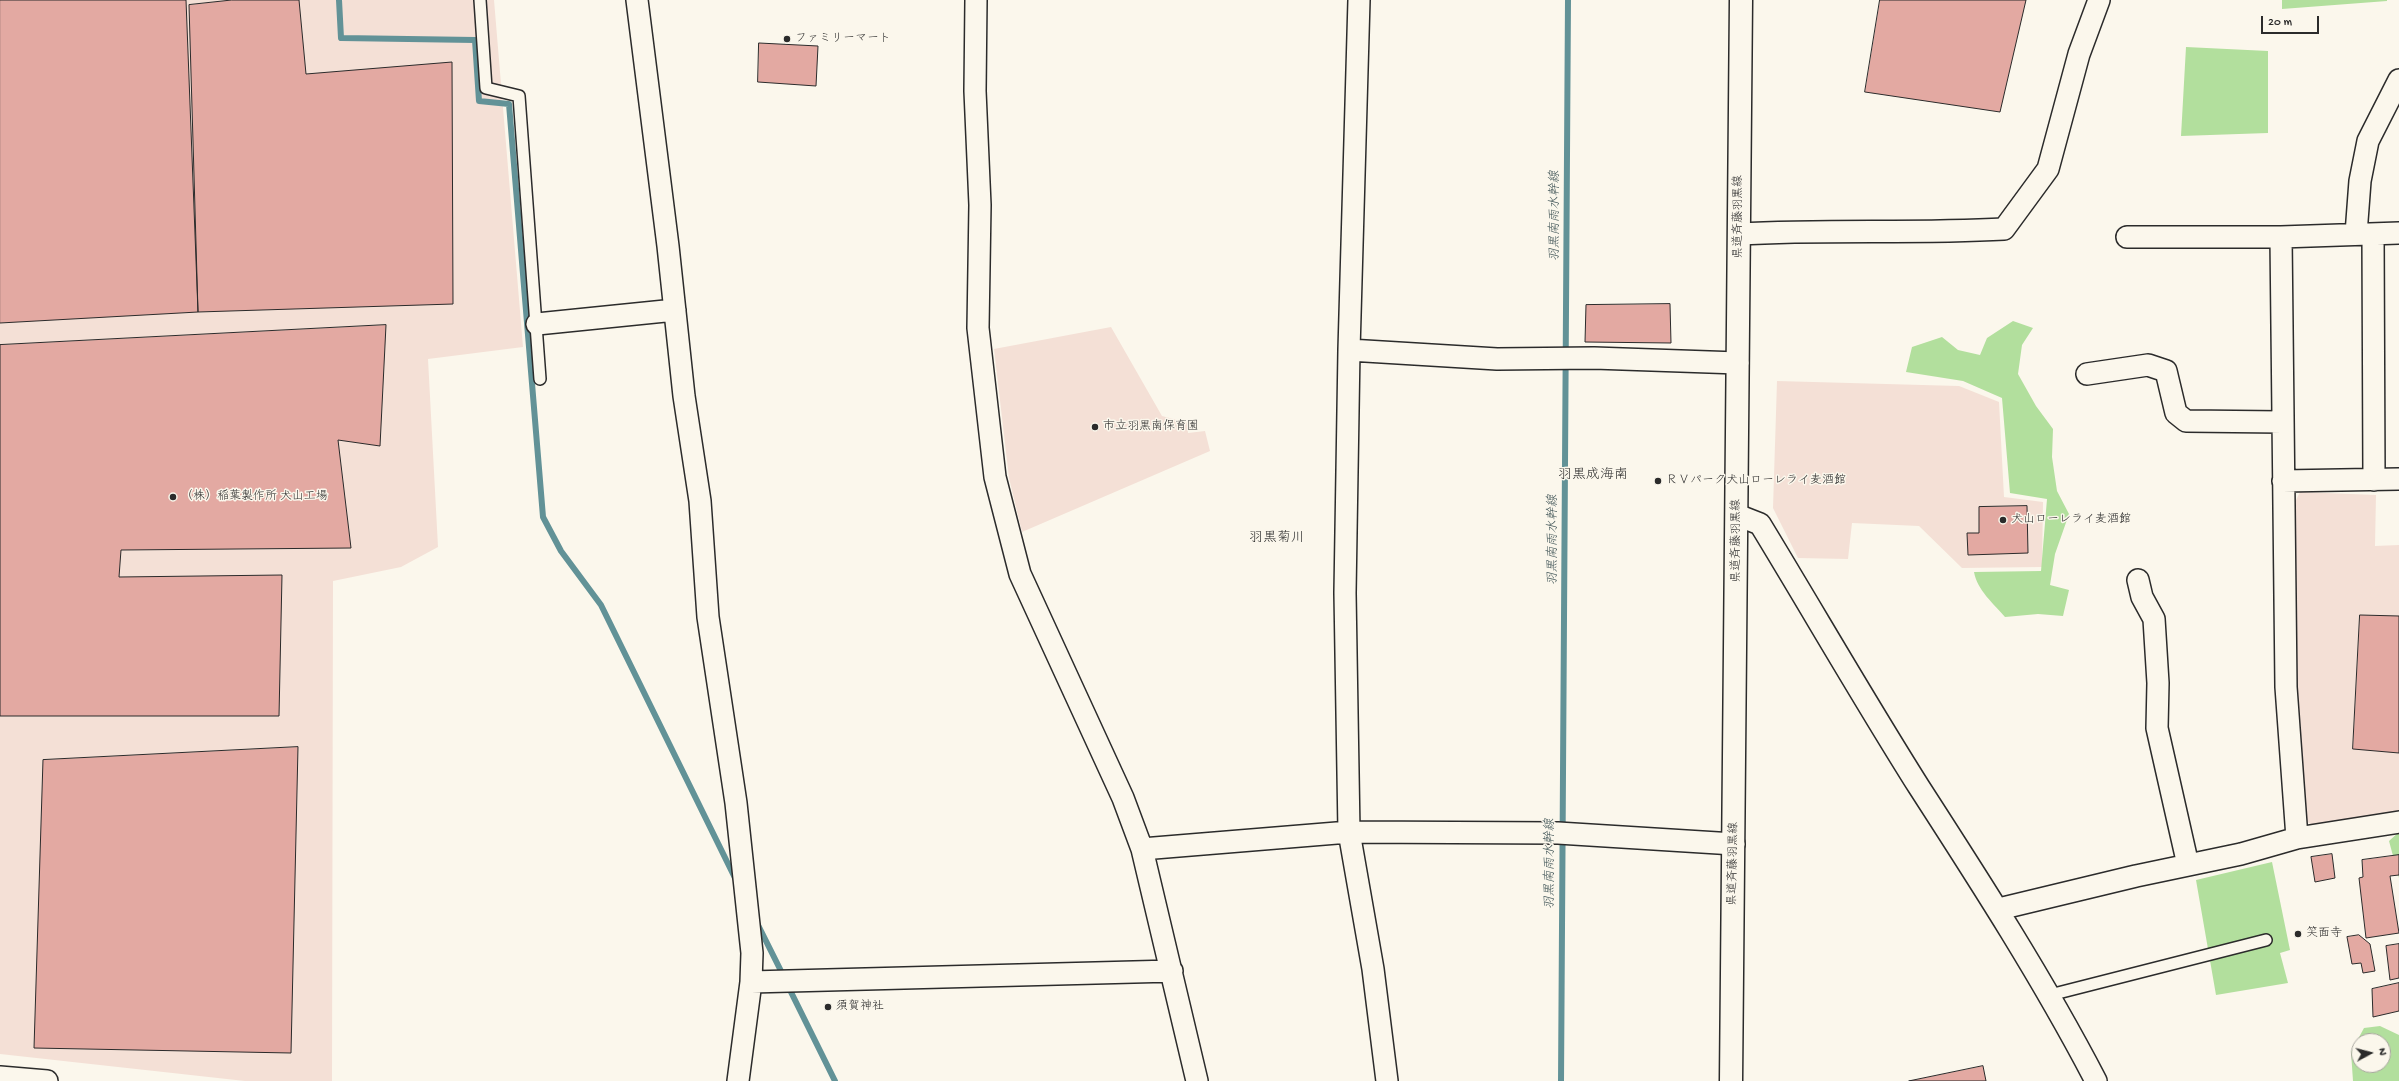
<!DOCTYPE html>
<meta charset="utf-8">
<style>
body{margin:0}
#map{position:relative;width:2399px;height:1081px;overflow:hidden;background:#fbf7ec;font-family:"Gochi Hand",sans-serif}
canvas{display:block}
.north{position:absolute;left:2351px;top:1033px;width:40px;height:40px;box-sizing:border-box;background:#fbf7ec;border:1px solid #a8a59f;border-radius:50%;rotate:83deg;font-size:11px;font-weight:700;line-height:16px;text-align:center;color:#2b2b2b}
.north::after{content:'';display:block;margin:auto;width:14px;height:18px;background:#2b2b2b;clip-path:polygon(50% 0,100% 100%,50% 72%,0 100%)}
.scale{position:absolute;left:2261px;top:16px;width:58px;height:18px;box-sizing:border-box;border:2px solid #2b2b2b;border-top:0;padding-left:5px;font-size:12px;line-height:14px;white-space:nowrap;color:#2b2b2b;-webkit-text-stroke:3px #fbf7ec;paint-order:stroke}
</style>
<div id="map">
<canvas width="2399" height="1081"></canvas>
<div class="north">N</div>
<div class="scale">20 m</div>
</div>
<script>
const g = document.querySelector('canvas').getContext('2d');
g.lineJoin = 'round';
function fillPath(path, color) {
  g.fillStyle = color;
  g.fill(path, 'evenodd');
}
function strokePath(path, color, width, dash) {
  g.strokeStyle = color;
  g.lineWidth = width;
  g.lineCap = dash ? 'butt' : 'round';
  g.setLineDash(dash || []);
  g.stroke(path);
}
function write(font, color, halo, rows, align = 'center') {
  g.font = font + ' "Gochi Hand","Klee One",sans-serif';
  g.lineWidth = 3;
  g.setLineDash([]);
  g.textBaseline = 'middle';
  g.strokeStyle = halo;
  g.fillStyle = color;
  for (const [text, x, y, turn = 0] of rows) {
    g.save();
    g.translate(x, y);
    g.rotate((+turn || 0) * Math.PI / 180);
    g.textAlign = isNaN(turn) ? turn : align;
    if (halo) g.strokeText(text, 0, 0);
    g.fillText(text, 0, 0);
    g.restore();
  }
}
fillPath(new Path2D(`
 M0,0H494L523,347L428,359L438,547L401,567L333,581L332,1081H245L0,1054Z
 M1111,327L1162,416L1188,423V433L1205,431L1210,451L1022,532L1009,478L994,349Z
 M1777,381L1959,386L1999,402L2004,497L2043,502L2042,567L1962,568L1919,526L1852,523L1848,559L1798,558L1773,508Z
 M2300,492L2376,495L2375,546L2399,545V816L2318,828L2304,820L2295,691L2294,504Z`), '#f4e0d6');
fillPath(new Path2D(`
 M2282,0H2387V1L2282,9Z
 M2186,47L2268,51V133L2181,136Z
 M2013,321L2033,328L2022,345L2018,374L2036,406L2053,429L2052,457L2057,491L2069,514L2055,554L2050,585L2069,590L2063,616L2038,614L2005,617C1994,604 1977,590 1974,572L2041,571L2047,499L2010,493L2002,398L1963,381L1906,372L1912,347L1942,337L1958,350L1980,355L1987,338Z
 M2399,832V878L2389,841Z
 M2272,862L2290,950L2280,953L2288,983L2216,995L2196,880Z
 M2380,1026L2399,1035V1081H2353L2351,1052L2364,1028ZM2359,1041H2383V1065H2359Z`), '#b2df9d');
strokePath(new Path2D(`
 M339,0L341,38L475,40L479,101L509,104L543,517L561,551L601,605L736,880
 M756,921L784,977
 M788,986L835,1081
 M1561,1081L1568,0`), '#629297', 6);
const building = new Path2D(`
 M0,0H186L198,312L0,323Z
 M232,0H299L306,74L452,62L453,304L198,312L189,5Z
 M1880,0H2026L2000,112L1865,92Z
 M759,43L818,46L816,86L758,82Z
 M1670,304L1671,343L1585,342L1586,305Z
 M386,325L380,446L338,440L351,548L121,550L119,577L282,575L279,716H0V345Z
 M2027,506L2028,553L1968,555L1967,533H1979V507Z
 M2360,615L2399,616V753L2353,749Z
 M298,747L291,1053L34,1048L43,760Z
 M2332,854L2335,878L2315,882L2311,857Z
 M2399,855V875L2390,876L2399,933L2366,938L2359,878L2363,877L2362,860Z
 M2359,935L2370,944L2375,971L2363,973L2361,963L2352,964L2347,937Z
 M2399,944V978L2390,980L2386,946Z
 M2399,983V1011L2373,1017L2372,989Z
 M1983,1066L1986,1081H1909Z`);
fillPath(building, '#e3a9a2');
strokePath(building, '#2b2b2b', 1);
const lane = new Path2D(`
 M480,0L486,88L519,96L540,379
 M2050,995L2266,940`);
const street = new Path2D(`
 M637,0L668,246L684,396L700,501L708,617L736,803L752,953L751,982L738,1081
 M976,0L975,91L980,205L978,328L995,477L1020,574L1123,798L1142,849L1197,1081
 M1359,0L1349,350L1345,593L1349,832L1373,969L1387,1081
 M1739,234C1828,229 1916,234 2004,229L2048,169L2079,54L2099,0
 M2356,234L2360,181L2368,141L2399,80
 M2373,234L2374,480
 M2127,237H2281L2399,233
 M2281,237L2286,687L2297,838
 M537,324L675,310
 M1349,350L1497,359L1594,358L1738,363
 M2087,374L2148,365L2166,371L2176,413L2186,421L2282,422
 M2283,481L2399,479
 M1737,515L1760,524C1813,611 1864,700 1919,787C1981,883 2043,979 2096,1081
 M2138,580L2142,597L2154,619L2158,683L2157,728L2188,865
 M1142,849L1349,832L1558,833L1734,844
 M1999,909L2136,876L2241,854L2297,838L2399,822
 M751,982L1172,971
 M0,1077L47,1081`);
const secondary = new Path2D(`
 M1731,1081L1741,0`);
strokePath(lane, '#2b2b2b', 14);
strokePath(street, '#2b2b2b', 24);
strokePath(secondary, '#2b2b2b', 25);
strokePath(lane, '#fbf7ec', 11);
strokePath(street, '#fbf7ec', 21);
strokePath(secondary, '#fbf7ec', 22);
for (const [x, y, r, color] of [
 [787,39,4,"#2b2b2b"],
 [1095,427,4,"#2b2b2b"],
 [1658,481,4,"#2b2b2b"],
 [173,497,4,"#2b2b2b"],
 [2003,520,4,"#2b2b2b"],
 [2298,934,4,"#2b2b2b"],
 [828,1007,4,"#2b2b2b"]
]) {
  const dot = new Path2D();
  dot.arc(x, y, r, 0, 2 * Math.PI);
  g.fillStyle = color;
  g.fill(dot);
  strokePath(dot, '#fbf7ec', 1.5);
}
write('12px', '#2b2b2b', '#fbf7ec', [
 ["ファミリーマート",795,39],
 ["市立羽黒南保育園",1103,427],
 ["ＲＶパーク犬山ローレライ麦酒館",1666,481],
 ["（株）稲葉製作所 犬山工場",181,497],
 ["犬山ローレライ麦酒館",2011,520],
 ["笑面寺",2306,934],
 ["須賀神社",836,1007]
], 'left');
write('12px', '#2b2b2b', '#fbf7ec', [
 ["県道斉藤羽黒線",1739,217,-90],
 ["県道斉藤羽黒線",1737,541,-90],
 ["県道斉藤羽黒線",1734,864,-89]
]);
write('italic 13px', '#425658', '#fbf7ec', [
 ["羽黒南雨水幹線",1556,216,-90],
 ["羽黒南雨水幹線",1554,540,-90],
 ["羽黒南雨水幹線",1551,864,-90]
]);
write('14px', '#2b2b2b', '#fbf7ec', [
 ["羽黒成海南",1593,476],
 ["羽黒菊川",1277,539]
]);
</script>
